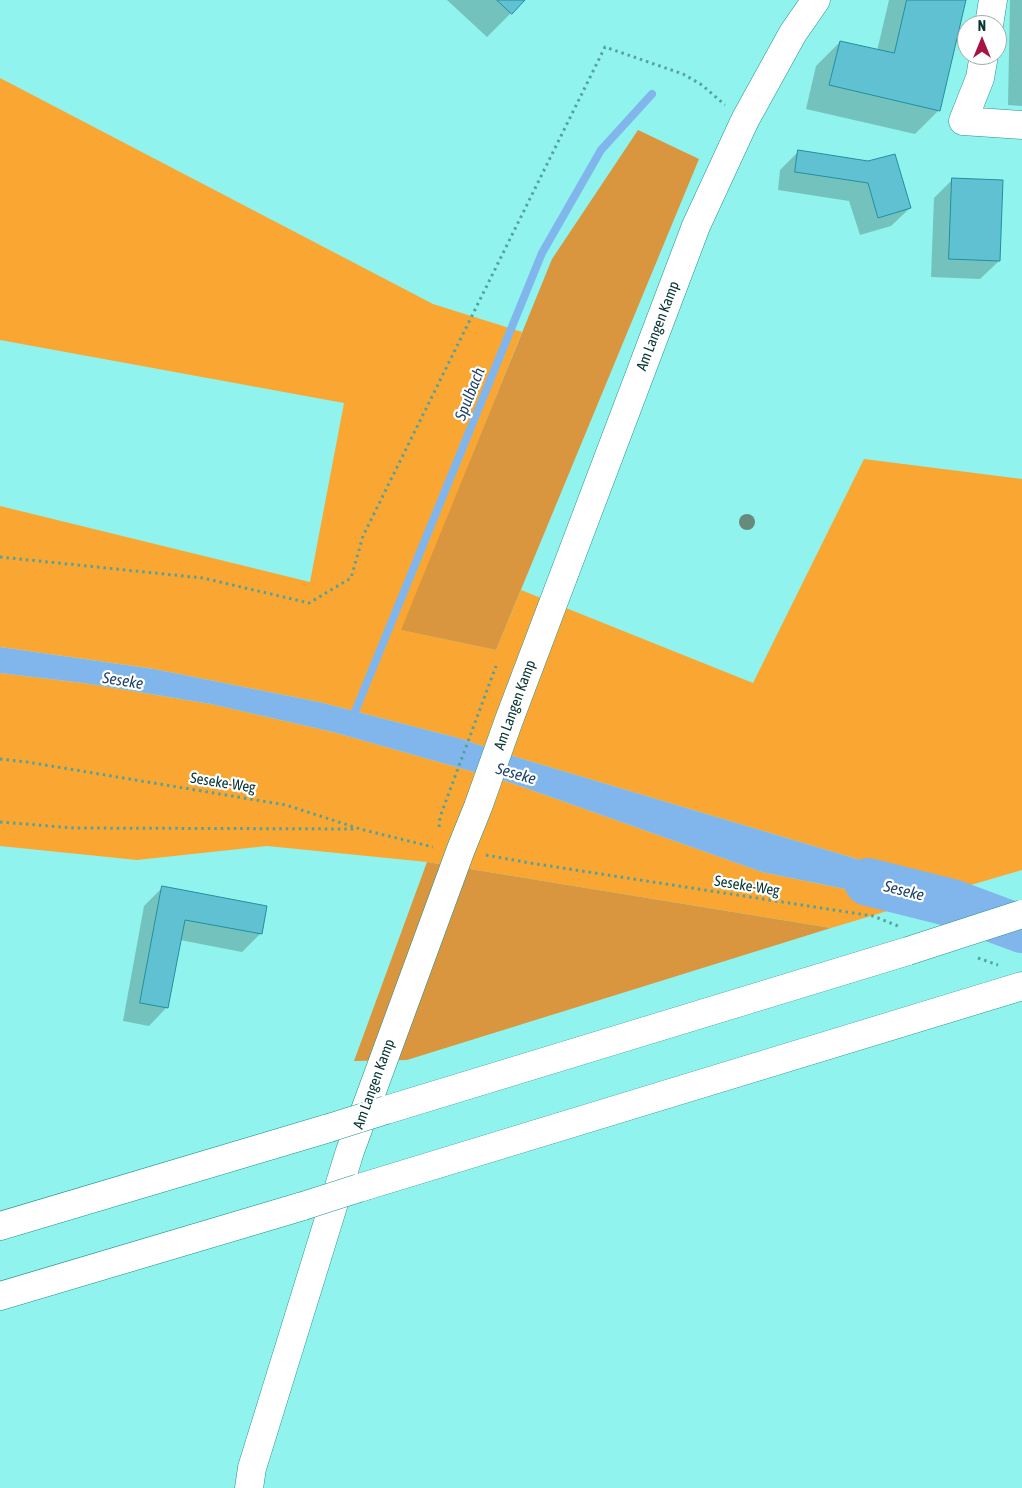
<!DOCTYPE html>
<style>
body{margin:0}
#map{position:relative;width:1022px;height:1488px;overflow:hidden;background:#90f3ed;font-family:"Asap Condensed",sans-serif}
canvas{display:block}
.north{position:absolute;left:957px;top:15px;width:50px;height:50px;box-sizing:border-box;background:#fff;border:1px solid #9caead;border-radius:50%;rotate:0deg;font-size:14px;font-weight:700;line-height:20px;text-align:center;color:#073533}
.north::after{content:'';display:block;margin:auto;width:18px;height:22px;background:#a81244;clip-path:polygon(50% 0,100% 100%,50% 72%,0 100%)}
</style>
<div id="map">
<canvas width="1022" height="1488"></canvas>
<div class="north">N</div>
</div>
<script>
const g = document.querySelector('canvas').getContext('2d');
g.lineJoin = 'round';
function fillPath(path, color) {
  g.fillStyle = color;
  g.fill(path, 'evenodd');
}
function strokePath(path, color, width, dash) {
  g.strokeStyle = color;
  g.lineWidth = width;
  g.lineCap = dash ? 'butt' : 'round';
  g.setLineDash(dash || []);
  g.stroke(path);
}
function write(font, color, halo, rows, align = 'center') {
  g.font = font + ' "Asap Condensed",sans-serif';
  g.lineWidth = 4.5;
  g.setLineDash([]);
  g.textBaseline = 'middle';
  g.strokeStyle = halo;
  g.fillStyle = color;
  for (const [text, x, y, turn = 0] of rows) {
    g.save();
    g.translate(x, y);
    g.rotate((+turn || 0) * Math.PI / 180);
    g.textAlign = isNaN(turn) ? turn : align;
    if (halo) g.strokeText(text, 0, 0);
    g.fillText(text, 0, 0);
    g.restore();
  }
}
fillPath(new Path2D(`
 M0,78L433,304L522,332L402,630L496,650L521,590L753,683L864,459L1022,479V870L957,889L516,757L458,738L319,702L154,669L0,647V506L310,582L344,403L0,340Z
 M0,673L84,683L211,704L333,732L506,781L762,872L914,903L831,928L427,862L267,846L137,860L0,846Z`), '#f9a732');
fillPath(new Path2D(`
 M638,130L699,159L496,650L401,630L552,259Z
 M427,862L831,928L407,1060L354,1061Z`), '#d9963e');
fillPath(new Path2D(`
 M0,647L154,669L319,702L458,738L516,757L957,889L914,903L762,872L506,781L333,732L211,704L84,683L0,673Z`), '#81b6ed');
fillPath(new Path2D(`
 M447,0H524L487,37Z
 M889,0H965L939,110L915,134L806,109L816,66L840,42L877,51Z
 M1010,0H1022V106L1008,105Z
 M799,151L868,163L910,208L891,226L860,235L849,201L778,190L780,170Z
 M952,180L999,261L980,279L931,277L934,198Z
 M162,888L261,933L242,952L180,940L167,1007L149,1026L123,1021L144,906Z`), '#0003');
strokePath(new Path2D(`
 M352,719L542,253L601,150L652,94`), '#81b6ed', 8);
strokePath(new Path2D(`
 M868,882L952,903L1022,929`), '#81b6ed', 48);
const building = new Path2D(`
 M497,0H525L512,14Z
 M907,0H966L940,111L829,85L840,41L894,53Z
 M798,150L868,161L895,154L911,208L878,218L868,183L795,172Z
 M952,178L1003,180L1000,261L949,259Z
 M162,886L267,906L262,934L185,920L168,1008L140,1003Z`);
fillPath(building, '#5fc1d1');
strokePath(building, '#238e9e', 1);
const minor = new Path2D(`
 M989,25L993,0
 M984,55L980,78L963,121L1022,125
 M249,1488L252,1468L350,1151L461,849L478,807L509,720L696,226L745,120L793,33L816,0`);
const highway = new Path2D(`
 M386,1110L908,951
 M359,1188L1022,986
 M0,1226L329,1128
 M0,1296L303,1206`);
strokePath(minor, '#23918c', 29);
strokePath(highway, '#23918c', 29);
strokePath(new Path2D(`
 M0,557L203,578L309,603L351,578L363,536L605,47L683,74L702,85L725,105
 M0,759L27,762L286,805L360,829L433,847
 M0,822L74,828L357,829
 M439,827L440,817L496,666
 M486,855L530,863L873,916L898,926
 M978,958L998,965`), '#55a29d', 3, [2.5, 4]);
strokePath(minor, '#fff', 28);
strokePath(highway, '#fff', 28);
const highwayBridge = new Path2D(`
 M908,951L1022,914
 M329,1128L386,1110
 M303,1206L359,1188`);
strokePath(highwayBridge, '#23918c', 29, []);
strokePath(highwayBridge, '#fff', 28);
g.fillStyle = '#678a7d';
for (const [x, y] of [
 [747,522]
]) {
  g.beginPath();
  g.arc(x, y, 8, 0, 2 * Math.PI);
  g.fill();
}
write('15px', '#073533', '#fff', [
 ["Am Langen Kamp",658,326,-69],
 ["Am Langen Kamp",515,705,-70],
 ["Seseke-Weg",223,783,9],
 ["Seseke-Weg",747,886,9],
 ["Am Langen Kamp",374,1084,-70]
]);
write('italic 16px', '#1e4368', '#fff', [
 ["Spulbach",470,394,-68],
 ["Seseke",123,681,9],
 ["Seseke",516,774,16],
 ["Seseke",904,891,14]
]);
</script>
